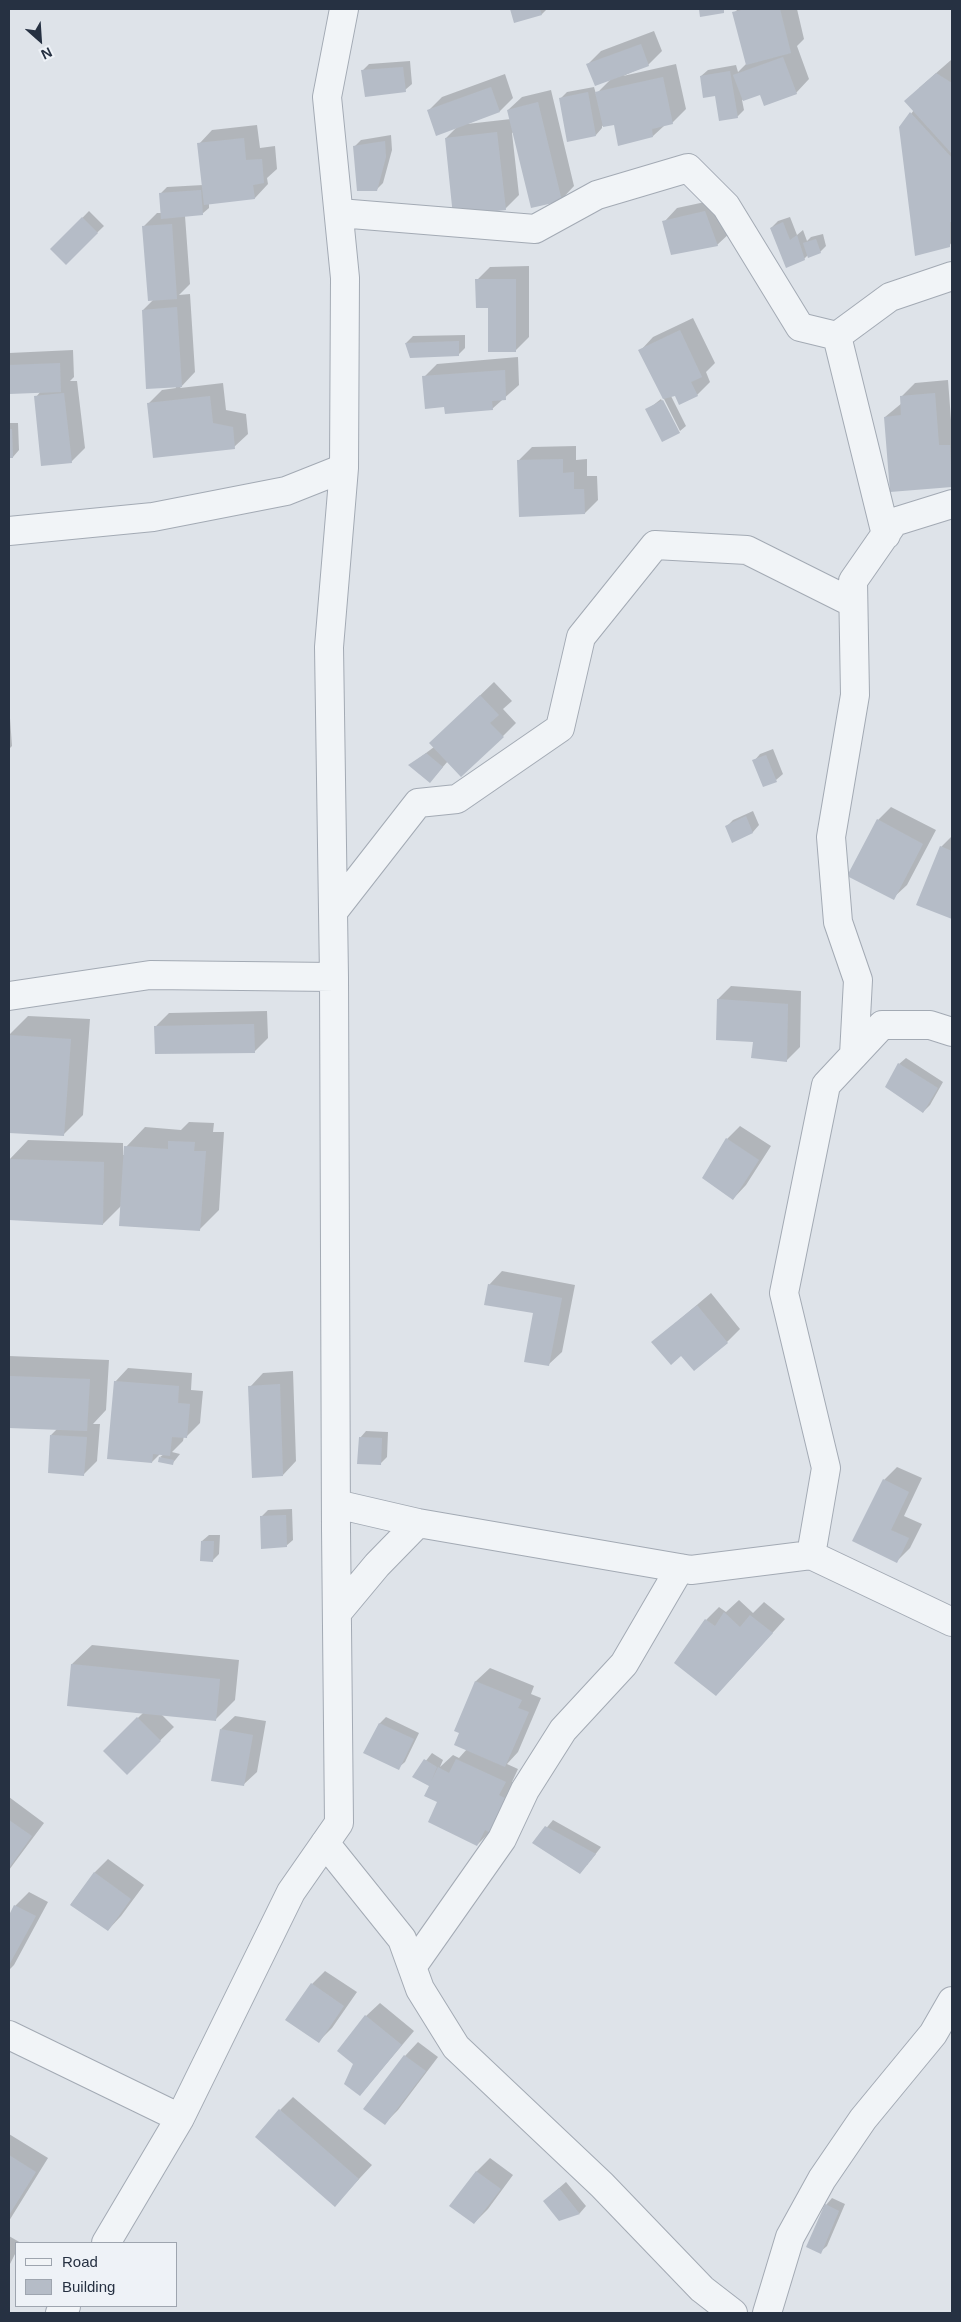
<!DOCTYPE html>
<style>
body{margin:0}
#map{position:relative;width:961px;height:2322px;overflow:hidden;background:#dee3e9;font-family:Arial,sans-serif}
canvas{display:block}
.frame{position:absolute;inset:0;border:10px solid #263142;pointer-events:none}
.legend{position:absolute;left:15px;top:2242px;width:162px;height:65px;box-sizing:border-box;background:#eef2f7;border:1px solid #9ea5af;margin:0;padding:6px 9px;list-style:none;font-size:15px;color:#263142}
.legend li{display:flex;align-items:center;gap:10px;height:25px}
.legend b{width:25px;border:1px solid #9ea5af}
.north{position:absolute;left:15px;top:15px;width:50px;height:50px;-webkit-text-stroke:4px #eef2f7;paint-order:stroke;rotate:154deg;font-size:14px;font-weight:700;line-height:20px;text-align:center;color:#263142}
.north::after{content:'';display:block;margin:auto;width:18px;height:22px;background:#263142;clip-path:polygon(50% 0,100% 100%,50% 72%,0 100%)}
</style>
<div id="map">
<canvas width="961" height="2322"></canvas>
<div class="frame"></div>
<ul class="legend">
<li><b style="height:6px;background:#f1f4f7"></b>Road</li>
<li><b style="height:14px;background:#b5bcc7"></b>Building</li>
</ul>
<div class="north">N</div>
</div>
<script>
const g = document.querySelector('canvas').getContext('2d');
g.lineJoin = 'round';
function fillPath(path, color) {
  g.fillStyle = color;
  g.fill(path, 'evenodd');
}
function strokePath(path, color, width, dash) {
  g.strokeStyle = color;
  g.lineWidth = width;
  g.lineCap = dash ? 'butt' : 'round';
  g.setLineDash(dash || []);
  g.stroke(path);
}
fillPath(new Path2D(`
 M511,9H547L542,14L515,21Z
 M738,9H797L804,39L797,46L809,79L796,93H760L742,100L744,110L737,117L701,76L708,70L736,65L738,72L747,63L734,13Z
 M654,31L662,51L648,65L623,76L676,64L686,109L672,123L665,125L653,136L615,123L602,126V128L596,135L568,140L561,98L567,92L594,87L596,94L610,80L588,64L601,51Z
 M951,60L952,242L949,246L900,128L914,110L919,88Z
 M410,61L412,84L405,90L363,70L369,64Z
 M505,74L513,98L500,111L467,124L511,119L508,110L522,97L551,90L574,186L561,200L514,132L512,133L519,195L505,209L446,138L458,126L429,110L442,97Z
 M257,125L260,148L275,146L277,169L267,178L268,184L255,198L209,203V208L202,214L185,216L190,284L179,295L190,294L195,372L180,388L223,383L226,410L246,414L248,434L234,447L149,403L162,390L176,388L143,310L154,299L144,226L157,213H161L160,194L167,187L203,185L199,144L212,130Z
 M391,135L392,150L383,183L376,190L354,147L361,140Z
 M719,199L731,232L717,245L664,222L677,208Z
 M89,211L104,226L66,263L52,249Z
 M790,217L797,235L803,230L807,241L811,237L823,234L826,246L820,252L808,255L804,259L771,228L778,221Z
 M529,266V337L515,351L477,280L490,267Z
 M693,318L715,363L706,372L710,382L697,395L671,396L686,426L680,431L640,351L653,337Z
 M465,335V348L458,355L411,357L406,343L413,336Z
 M73,350L74,377L70,381H77L85,448L71,462L36,397L41,391L9,393V353Z
 M518,357L519,385L492,409L445,406L424,377L437,364Z
 M948,380L952,433V486L891,491L885,417L902,403L901,397L915,383Z
 M661,399L678,432H680L663,441L647,410Z
 M9,423H18L19,450L13,457H9Z
 M576,446V460L587,459V476H597L598,500L585,513L518,461L532,447Z
 M494,682L512,701L503,709L516,723L503,736L448,761L430,782L410,765L434,747L444,730Z
 M9,704L12,746L9,749Z
 M773,749L783,774L776,780L754,761L760,754Z
 M891,807L936,830L907,885L893,898L878,820Z
 M753,811L759,825L753,832L733,841L726,827L733,820Z
 M952,836V918L917,904L941,847Z
 M731,986L801,991L800,1047L787,1060L755,1041L718,999Z
 M267,1011L268,1038L254,1052L156,1026L169,1013Z
 M28,1016L90,1019L83,1115L63,1135L9,1131V1035Z
 M906,1058L943,1082L930,1105L923,1112L899,1064Z
 M189,1122L214,1123L213,1132H224L219,1210L199,1230L122,1205L103,1224L10,1219L9,1160L28,1140L123,1143V1155H125L126,1147L145,1127L181,1130Z
 M740,1126L771,1146L746,1185L733,1199L727,1139Z
 M502,1271L575,1285L562,1352L548,1365L534,1312L489,1285Z
 M711,1293L740,1329L727,1342L682,1354L653,1342Z
 M9,1356L109,1360L106,1410L93,1424H100L97,1461L84,1474L51,1435L58,1428L9,1426Z
 M128,1368L192,1373L191,1390L203,1391L200,1423L187,1436H184L183,1441L172,1452L180,1454L172,1464L160,1457L164,1454H160L152,1462L115,1382Z
 M293,1371L296,1461L283,1475L250,1387L263,1373Z
 M366,1431L388,1432L387,1457L380,1464L360,1438Z
 M897,1467L922,1478L904,1516L922,1524L910,1548L897,1561L854,1541L884,1480Z
 M292,1509L293,1540L286,1546L261,1517L268,1510Z
 M209,1535H220L219,1554L213,1560L202,1541Z
 M739,1600L753,1613L764,1602L785,1619L730,1680L706,1620L719,1607L726,1612Z
 M92,1645L239,1660L235,1700L215,1720L161,1714L174,1727L127,1773L104,1751L143,1713L68,1705L72,1664Z
 M490,1668L534,1686L531,1694L541,1698L518,1752L507,1764L518,1769L512,1782L521,1786L490,1832L477,1845L439,1802L433,1780L428,1785L414,1776L432,1753L443,1760L440,1767L453,1755L459,1758L467,1749L461,1732L455,1730L476,1681Z
 M235,1716L266,1721L257,1772L243,1785L221,1729Z
 M386,1717L419,1733L405,1762L398,1768L365,1752L380,1723Z
 M9,1797L44,1823L9,1870Z
 M553,1820L601,1847L587,1865L534,1843Z
 M108,1859L144,1885L121,1916L108,1930L71,1904L95,1872Z
 M29,1892L48,1902L14,1965L9,1970V1917L15,1906Z
 M325,1971L357,1992L332,2028L319,2041L312,1984Z
 M380,2003L414,2031L360,2095L354,2064L366,2016Z
 M418,2042L438,2057L398,2110L385,2123L405,2056Z
 M293,2097L372,2165L335,2205L280,2110Z
 M9,2134L48,2158L9,2221Z
 M490,2158L513,2175L488,2209L474,2223L451,2206L477,2171Z
 M566,2182L586,2206L580,2213L559,2219L551,2195Z
 M832,2198L845,2204L827,2246L820,2252L826,2205Z
 M9,2236L21,2243H16V2252L9,2266Z`), '#0003');
fillPath(new Path2D(`
 M510,9H540L542,15L514,23Z
 M699,9H724V13L700,17Z
 M746,9H780L791,53L746,65L732,12Z
 M641,44L649,66L595,86L586,64Z
 M783,57L797,94L764,106L760,95L743,101L733,75Z
 M403,67L406,92L365,97L361,70Z
 M730,71L738,118L719,121L715,96L703,98L700,76Z
 M936,73L952,83V154L904,101Z
 M663,77L673,124L652,129L653,137L618,146L614,125L603,127L595,92Z
 M491,87L500,112L436,136L427,110Z
 M588,92L596,136L567,142L559,98Z
 M538,102L562,201L531,208L507,110Z
 M910,112L952,158V222H950V247L915,256L899,127Z
 M497,132L506,210L453,216L445,138Z
 M244,138L246,160L262,159L264,183L253,185L255,199L204,205L197,143Z
 M385,141L386,157L377,191H357L353,146Z
 M201,190L203,215L161,219L159,193Z
 M705,211L718,246L671,255L662,221Z
 M82,217L98,233L66,265L50,249Z
 M783,222L790,240L797,235L805,260L786,268L770,228Z
 M172,224L177,299L148,301L142,226Z
 M816,239L821,253L808,258L803,243Z
 M475,279H516V352H488V308H476Z
 M177,307L182,387L146,389L142,310Z
 M680,330L702,377L691,382L698,396L679,405L675,396L663,399L638,350Z
 M459,341V356L410,358L405,343Z
 M60,363L61,392L9,394V365Z
 M505,370L506,400L492,401L493,410L445,414L444,407L425,409L422,376Z
 M64,393L72,463L41,466L34,396Z
 M935,393L939,445H950L952,487L890,492L884,417L901,415L900,396Z
 M210,396L213,423L233,427L235,449L153,458L147,403Z
 M663,400L680,433L662,442L645,409Z
 M9,429H12L13,458H9Z
 M563,459V473L574,472V489H584L585,514L519,517L517,460Z
 M480,695L499,715L490,723L504,737L461,777L429,743Z
 M426,753L443,767L430,783L408,765Z
 M766,755L777,782L763,787L752,760Z
 M746,816L753,833L732,843L725,826Z
 M877,819L923,844L894,900L847,876Z
 M940,846L952,851V919L916,905Z
 M717,999L788,1004L787,1062L751,1058L753,1042L716,1040Z
 M254,1024L255,1053L155,1054L154,1026Z
 M9,1035L71,1039L64,1136L9,1133Z
 M898,1063L938,1088L923,1113L885,1087Z
 M726,1138L759,1160L733,1200L702,1178Z
 M168,1141L195,1142L194,1151H206L200,1231L119,1226L124,1146L168,1149Z
 M9,1159L104,1162L103,1225L9,1220Z
 M488,1284L562,1298L549,1366L524,1362L533,1313L484,1305Z
 M697,1305L728,1343L694,1371L681,1356L671,1365L651,1342Z
 M9,1376L90,1379L87,1431L9,1428Z
 M114,1381L179,1386L178,1403L190,1404L187,1438L172,1437L170,1456L153,1454L152,1463L107,1459Z
 M280,1384L283,1476L252,1478L248,1386Z
 M50,1435L87,1437L84,1476L48,1473Z
 M359,1437L382,1438L381,1465L357,1464Z
 M159,1457L174,1460L173,1465L158,1462Z
 M883,1479L909,1492L891,1530L909,1538L897,1563L852,1541Z
 M286,1515L287,1547L261,1549L260,1516Z
 M201,1541H214L213,1562L200,1561Z
 M724,1612L740,1627L750,1615L773,1633L716,1696L674,1663L705,1619L715,1626Z
 M71,1664L220,1679L216,1721L67,1706Z
 M475,1681L522,1700L518,1708L529,1712L505,1767L454,1745L459,1733L454,1731Z
 M137,1717L161,1741L127,1775L103,1751Z
 M379,1723L414,1739L399,1770L363,1753Z
 M220,1729L253,1735L244,1786L211,1781Z
 M424,1759L437,1767L431,1782L438,1767L449,1773L456,1759L506,1782L499,1795L508,1800L492,1834L485,1830L477,1846L428,1822L437,1802L424,1796L429,1786L412,1777Z
 M9,1820L32,1836L9,1868Z
 M545,1826L596,1854L580,1874L532,1843Z
 M94,1872L131,1899L108,1931L70,1905Z
 M14,1905L36,1916L9,1965V1915Z
 M311,1983L344,2006L319,2043L285,2020Z
 M365,2015L402,2045L360,2096L344,2084L353,2064L337,2051Z
 M404,2055L426,2071L385,2125L363,2109Z
 M279,2109L359,2179L335,2207L255,2137Z
 M9,2155L36,2172L9,2215Z
 M476,2171L501,2189L474,2224L449,2206Z
 M559,2188L580,2214L559,2221L543,2201Z
 M825,2204L839,2211L821,2254L806,2247Z`), '#b5bcc7');
const minor = new Path2D(`
 M339,213L535,229L597,195L688,168L726,206L800,327L837,336L890,297L952,276
 M837,336L886,535
 M9,531L153,517L286,491L344,468L345,278L327,97L344,9
 M333,912L418,803L457,799L560,728L581,637L655,545L747,550L853,603
 M9,996L150,975L334,977
 M854,1055L858,980L838,922L831,837L855,695L853,581L894,522L952,504
 M336,1504L418,1523L691,1570L811,1555L952,1622
 M811,1555L826,1468L784,1293L826,1085L882,1025H930L952,1032
 M337,1613L377,1565L418,1523
 M325,1843L402,1939L420,1989L456,2047L602,2185L702,2289L733,2313
 M412,1967L502,1839L525,1790L563,1730L624,1664L680,1568
 M9,2035L180,2118
 M106,2243L180,2118L291,1892L339,1823L336,1529L334,977L329,647L344,468
 M60,2313L66,2306
 M767,2313L790,2237L822,2179L863,2119L933,2034L952,2001`);
strokePath(minor, '#a3aab4', 30);
strokePath(minor, '#f1f4f7', 28);
</script>
